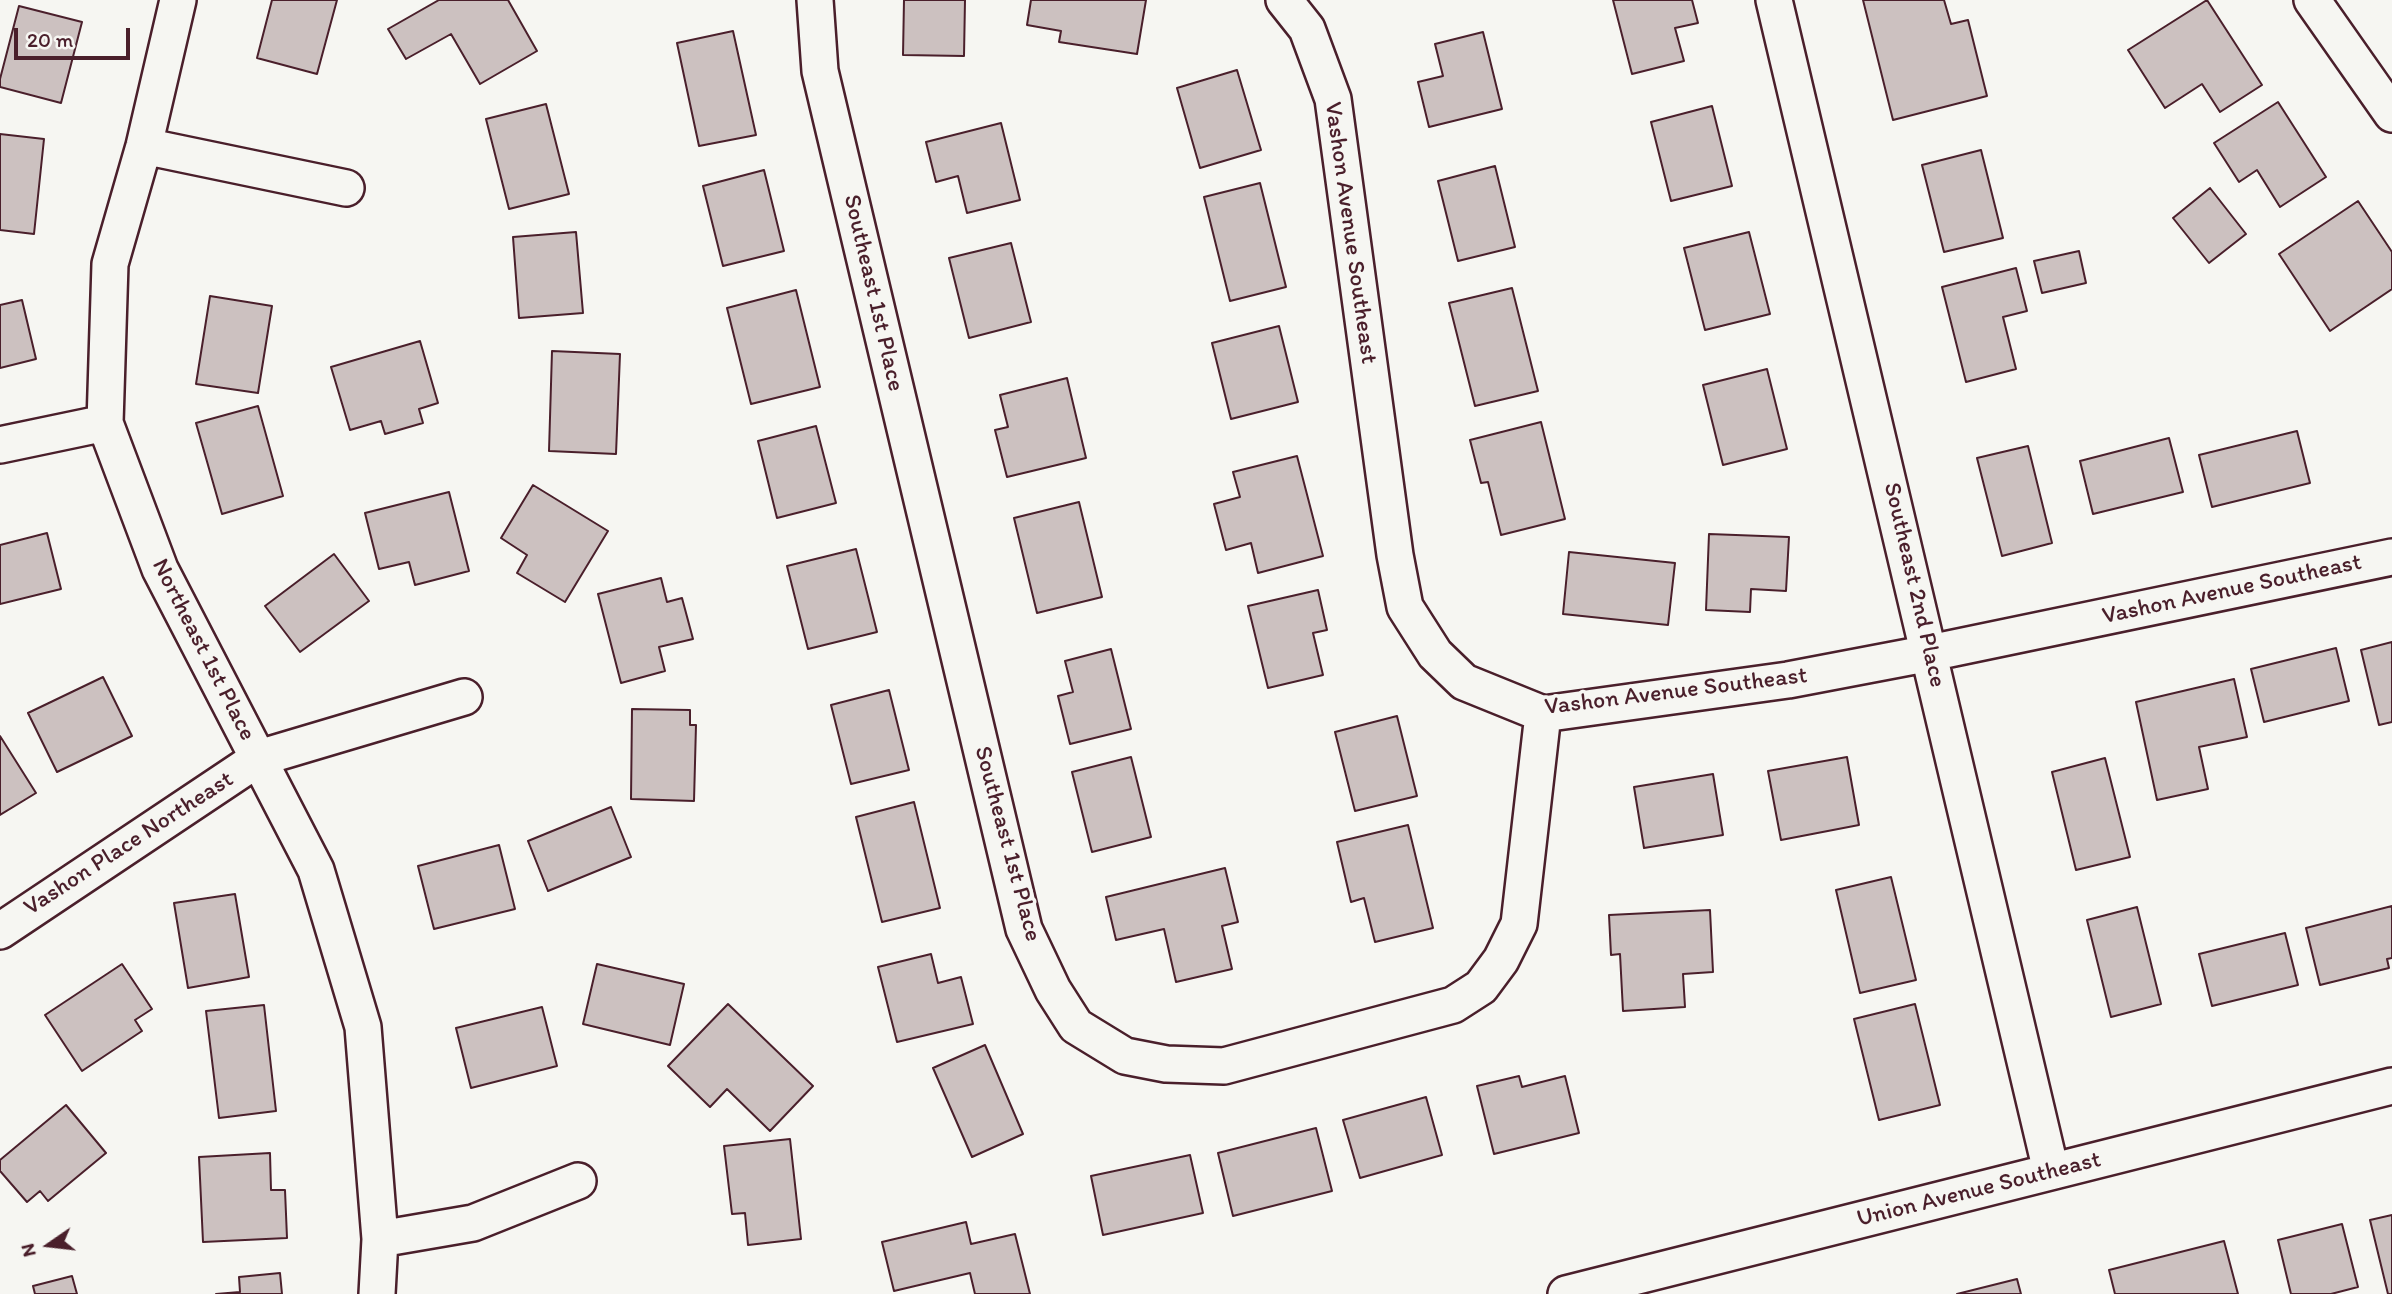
<!DOCTYPE html>
<style>
body{margin:0}
#map{position:relative;width:2392px;height:1294px;overflow:hidden;background:#f6f6f2;font-family:Itim,sans-serif}
canvas{display:block}
.north{position:absolute;left:14px;top:1210px;width:70px;height:70px;-webkit-text-stroke:5px #f6f6f2;paint-order:stroke;rotate:256deg;font-size:19px;font-weight:700;line-height:28px;text-align:center;color:#4a1f2b}
.north::after{content:'';display:block;margin:auto;width:24px;height:32px;background:#4a1f2b;clip-path:polygon(50% 0,100% 100%,50% 72%,0 100%)}
.scale{position:absolute;left:14px;top:28px;width:116px;height:32px;box-sizing:border-box;border:4px solid #4a1f2b;border-top:0;padding-left:9px;font-size:21px;line-height:24px;white-space:nowrap;color:#4a1f2b;-webkit-text-stroke:5px #f6f6f2;paint-order:stroke}
</style>
<div id="map">
<canvas width="2392" height="1294"></canvas>
<div class="north">N</div>
<div class="scale">20 m</div>
</div>
<script>
const g = document.querySelector('canvas').getContext('2d');
g.lineJoin = 'round';
function fillPath(path, color) {
  g.fillStyle = color;
  g.fill(path, 'evenodd');
}
function strokePath(path, color, width, dash) {
  g.strokeStyle = color;
  g.lineWidth = width;
  g.lineCap = dash ? 'butt' : 'round';
  g.setLineDash(dash || []);
  g.stroke(path);
}
function write(font, color, halo, rows, align = 'center') {
  g.font = font + ' Itim,sans-serif';
  g.lineWidth = 7;
  g.setLineDash([]);
  g.textBaseline = 'middle';
  g.strokeStyle = halo;
  g.fillStyle = color;
  for (const [text, x, y, turn = 0] of rows) {
    g.save();
    g.translate(x, y);
    g.rotate((+turn || 0) * Math.PI / 180);
    g.textAlign = isNaN(turn) ? turn : align;
    if (halo) g.strokeText(text, 0, 0);
    g.fillText(text, 0, 0);
    g.restore();
  }
}
const building = new Path2D(`
 M272,0H337L317,74L257,58Z
 M439,0H508L537,51L480,84L451,34L406,59L388,29Z
 M904,0H965L964,56L903,55Z
 M1031,0H1146L1137,54L1059,42L1061,31L1027,25Z
 M1613,0H1692L1698,23L1675,28L1684,61L1632,74Z
 M1863,0H1944L1951,24L1968,20L1987,96L1893,120Z
 M2207,0L2262,85L2220,112L2202,84L2165,108L2128,50Z
 M19,6L82,22L61,103L0,87V79Z
 M733,31L756,135L699,146L677,43Z
 M1483,32L1502,109L1429,127L1418,82L1443,76L1435,44Z
 M1237,70L1261,150L1200,168L1177,88Z
 M2278,102L2326,177L2280,207L2257,170L2239,182L2214,143Z
 M546,104L569,194L509,209L486,119Z
 M1712,106L1732,186L1671,201L1651,122Z
 M1001,123L1020,200L967,213L958,176L936,182L926,142Z
 M0,134L44,139L34,234L0,230Z
 M1981,150L2003,238L1944,252L1922,165Z
 M1495,166L1515,247L1458,261L1438,181Z
 M764,170L784,251L723,266L703,186Z
 M1260,183L1286,287L1230,301L1204,197Z
 M2210,188L2246,234L2209,263L2173,218Z
 M2358,201L2392,252V289L2330,331L2279,254Z
 M576,232L583,313L519,318L513,237Z
 M1749,232L1770,314L1705,330L1684,248Z
 M1011,243L1031,322L969,338L949,258Z
 M2079,251L2086,283L2042,293L2034,261Z
 M2016,268L2027,311L2003,317L2016,369L1966,382L1942,287Z
 M1512,288L1538,391L1475,406L1449,303Z
 M796,290L820,387L751,404L727,308Z
 M210,296L272,306L258,393L196,384Z
 M22,300L36,359L0,368V305Z
 M1279,326L1298,402L1231,419L1212,343Z
 M420,341L438,403L419,409L423,423L385,434L381,421L350,430L331,367Z
 M552,351L620,354L616,454L549,451Z
 M1767,369L1787,449L1723,465L1703,385Z
 M1067,378L1086,458L1007,477L995,430L1008,427L1000,395Z
 M258,406L283,496L222,514L196,423Z
 M1541,422L1565,519L1501,535L1488,482L1481,483L1470,440Z
 M816,426L836,503L777,518L758,441Z
 M2297,431L2310,483L2212,507L2199,455Z
 M2169,438L2183,492L2093,514L2080,461Z
 M2028,446L2052,543L2002,556L1977,458Z
 M1297,456L1323,556L1258,573L1251,543L1226,550L1214,504L1240,497L1233,472Z
 M533,485L608,531L565,602L517,573L527,555L501,538Z
 M449,492L469,571L415,585L409,562L379,569L365,513Z
 M1079,502L1102,597L1037,613L1014,518Z
 M47,533L61,589L0,604V545Z
 M1709,534L1789,537L1786,591L1751,589L1750,612L1706,610Z
 M856,549L877,632L808,649L787,566Z
 M1569,552L1675,563L1668,625L1563,614Z
 M334,554L369,601L300,652L265,606Z
 M661,578L667,602L682,598L693,639L659,647L665,671L621,683L598,594Z
 M1318,590L1327,630L1313,633L1323,675L1268,688L1248,606Z
 M2392,642V722L2379,725L2361,650Z
 M2336,648L2349,701L2264,722L2251,669Z
 M1111,649L1131,729L1070,744L1058,696L1073,692L1065,661Z
 M103,677L132,736L57,772L28,713Z
 M2234,679L2247,737L2199,747L2208,789L2157,800L2136,702Z
 M889,690L909,770L851,784L831,705Z
 M632,709L690,710V725H696L694,801L631,799Z
 M1397,716L1417,796L1355,811L1335,732Z
 M0,736L36,793L0,815Z
 M1131,757L1151,837L1092,852L1072,772Z
 M1847,757L1859,825L1781,840L1768,771Z
 M2105,758L2130,857L2076,870L2052,772Z
 M1713,774L1723,835L1644,848L1634,787Z
 M914,802L940,908L882,922L856,817Z
 M611,807L631,857L548,891L528,841Z
 M1408,825L1433,928L1375,942L1364,898L1351,902L1337,842Z
 M499,845L515,909L434,929L418,866Z
 M1225,868L1238,922L1222,926L1232,969L1176,982L1164,929L1116,940L1106,897Z
 M1891,877L1916,980L1860,993L1836,890Z
 M235,894L249,977L188,988L174,903Z
 M2392,906V958L2387,959L2389,968L2320,985L2306,928Z
 M2137,907L2161,1004L2111,1017L2087,920Z
 M1710,910L1713,972L1683,974L1685,1007L1623,1011L1620,954L1611,955L1609,915Z
 M2285,933L2298,985L2212,1006L2199,954Z
 M931,954L938,983L961,977L973,1024L897,1042L878,967Z
 M122,964L152,1009L135,1020L142,1031L82,1071L45,1015Z
 M597,964L684,984L670,1045L583,1024Z
 M728,1004L813,1086L770,1131L727,1089L710,1107L668,1066Z
 M1915,1004L1940,1105L1879,1120L1854,1019Z
 M264,1005L276,1111L219,1118L206,1011Z
 M542,1007L557,1066L471,1088L456,1028Z
 M985,1045L1023,1134L972,1157L933,1068Z
 M1519,1076L1522,1087L1565,1076L1579,1133L1494,1154L1477,1086Z
 M1426,1097L1442,1155L1360,1178L1343,1120Z
 M66,1105L106,1153L48,1201L40,1191L27,1202L0,1171V1160Z
 M1316,1128L1332,1191L1233,1216L1218,1153Z
 M790,1139L801,1239L748,1245L745,1213L732,1214L724,1146Z
 M270,1153L271,1190H285L287,1238L203,1242L199,1157Z
 M1190,1155L1203,1213L1103,1235L1091,1176Z
 M2392,1215V1294H2388L2370,1220Z
 M966,1222L971,1244L1015,1234L1030,1294H975L970,1273L894,1291L882,1242Z
 M2342,1224L2358,1287L2331,1294H2291L2278,1240Z
 M2224,1241L2238,1294H2115L2109,1270Z
 M280,1273L282,1294H216L240,1292L239,1277Z
 M72,1276L77,1294H35L33,1286Z
 M2017,1279L2021,1294H1957Z`);
fillPath(building, '#ccc1c0');
strokePath(building, '#4a1f2b', 2);
const minor = new Path2D(`
 M178,0L144,146L110,264L105,423L160,569L316,870L363,1027L380,1239L377,1294
 M815,0L820,71L1024,929L1053,990L1076,1026L1125,1056L1166,1064L1224,1066L1453,1005L1481,987L1501,960L1519,924L1543,714
 M1284,0L1307,29L1333,99L1395,555L1405,607L1435,654L1464,682L1543,714L1788,680L1930,653L2392,557
 M1774,0L2051,1171
 M2312,0L2392,114
 M144,146L346,188
 M0,445L105,423
 M0,931L259,758L464,697
 M380,1239L473,1223L578,1181
 M1566,1294L2392,1086`);
strokePath(minor, '#4a1f2b', 40);
strokePath(minor, '#f6f6f2', 35);
write('24px', '#4a1f2b', '#f6f6f2', [
 ["Vashon Avenue Southeast",1350,233,82],
 ["Southeast 1st Place",873,293,77],
 ["Southeast 2nd Place",1914,585,77],
 ["Vashon Avenue Southeast",2232,590,-12],
 ["Northeast 1st Place",203,650,63],
 ["Vashon Avenue Southeast",1676,692,-7],
 ["Vashon Place Northeast",129,844,-33],
 ["Southeast 1st Place",1007,844,75],
 ["Union Avenue Southeast",1979,1190,-14]
]);
</script>
